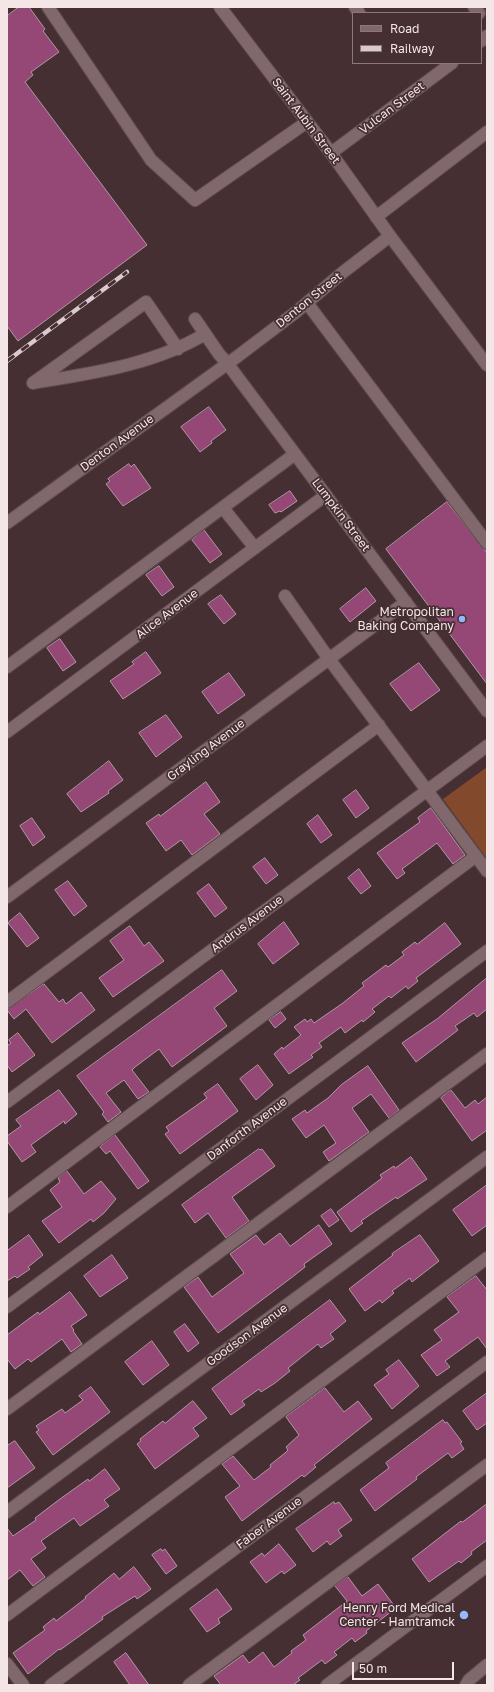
<!DOCTYPE html>
<style>
body{margin:0}
#map{position:relative;width:494px;height:1692px;overflow:hidden;background:#452f33;font-family:"Golos Text",sans-serif}
canvas{display:block}
.frame{position:absolute;inset:0;border:8px solid #f4e5e7;pointer-events:none}
.legend{position:absolute;left:352px;top:12px;width:130px;height:52px;box-sizing:border-box;background:#452f33;border:1px solid #8b787b;margin:0;padding:5px 7px;list-style:none;font-size:12px;color:#f4e5e7}
.legend li{display:flex;align-items:center;gap:8px;height:20px}
.legend b{width:20px;border:1px solid #8b787b}
.scale{position:absolute;left:352px;top:1662px;width:102px;height:18px;box-sizing:border-box;border:2px solid #f4e5e7;border-top:0;padding-left:5px;font-size:12px;line-height:14px;white-space:nowrap;color:#f4e5e7;-webkit-text-stroke:3px #452f33;paint-order:stroke}
</style>
<div id="map">
<canvas width="494" height="1692"></canvas>
<div class="frame"></div>
<ul class="legend">
<li><b style="height:5px;background:#81686d"></b>Road</li>
<li><b style="height:5px;background:#dacacd"></b>Railway</li>
</ul>
<div class="scale">50 m</div>
</div>
<script>
const g = document.querySelector('canvas').getContext('2d');
g.lineJoin = 'round';
function fillPath(path, color) {
  g.fillStyle = color;
  g.fill(path, 'evenodd');
}
function strokePath(path, color, width, dash) {
  g.strokeStyle = color;
  g.lineWidth = width;
  g.lineCap = dash ? 'butt' : 'round';
  g.setLineDash(dash || []);
  g.stroke(path);
}
function write(font, color, halo, rows, align = 'center') {
  g.font = font + ' "Golos Text",sans-serif';
  g.lineWidth = 3.5;
  g.setLineDash([]);
  g.textBaseline = 'middle';
  g.strokeStyle = halo;
  g.fillStyle = color;
  for (const [text, x, y, turn = 0] of rows) {
    g.save();
    g.translate(x, y);
    g.rotate((+turn || 0) * Math.PI / 180);
    g.textAlign = isNaN(turn) ? turn : align;
    if (halo) g.strokeText(text, 0, 0);
    g.fillText(text, 0, 0);
    g.restore();
  }
}
fillPath(new Path2D(`
 M487,767V859L443,799Z`), '#83492c');
const building = new Path2D(`
 M19,7H29L45,29L43,31L59,52L31,72L33,75L25,82L147,245L18,341L7,326V16Z
 M209,407L226,430L211,441L212,443L200,452L181,427Z
 M129,464L131,467L134,464L151,488L123,506L106,484L110,481L108,479Z
 M290,491L297,501L281,512L280,511L275,513L269,505Z
 M447,502L487,553V684L386,549Z
 M204,530L222,554L210,563L192,540Z
 M159,566L174,587L162,596L146,575Z
 M366,588L376,601L350,622L340,609Z
 M221,595L236,614L224,624L208,604Z
 M60,639L76,662L63,671L47,648Z
 M146,652L161,673L123,699L110,681L134,664L132,662Z
 M419,663L440,690L411,711L390,684Z
 M229,673L245,695L218,714L202,692Z
 M166,715L182,737L156,757L139,733Z
 M109,761L123,780L108,791L109,793L81,812L67,794Z
 M206,782L220,802L204,814L220,834L192,855L181,840L166,851L146,823L159,814L160,816Z
 M356,790L369,808L356,818L343,800Z
 M431,808L465,855L453,864L437,843L402,869L405,873L397,879L377,853L420,822L418,818Z
 M318,815L332,835L321,843L307,824Z
 M32,818L45,837L33,846L20,826Z
 M265,858L278,875L266,884L253,867Z
 M359,869L371,886L361,894L348,878Z
 M68,881L87,906L74,916L55,890Z
 M209,884L227,908L215,917L197,893Z
 M20,913L39,938L27,947L8,923Z
 M284,922L299,944L273,964L258,944Z
 M445,923L461,944L416,978L418,981L408,989L406,986L391,998L389,996L372,1009L375,1012L363,1022L362,1020L345,1033L341,1027L319,1043L322,1047L311,1055L313,1057L289,1074L274,1054L282,1047L283,1049L301,1035L294,1027L305,1019L307,1022L311,1019L314,1023L343,1003L364,986L362,983L386,965L388,967L404,955L402,952L415,942L417,944Z
 M130,926L144,946L149,942L164,961L113,997L99,978L124,960L110,941Z
 M222,970L237,991L214,1008L227,1026L172,1067L159,1049L135,1067L132,1070L149,1092L138,1099L124,1080L106,1093L121,1112L108,1122L102,1114L104,1112L77,1076Z
 M487,978V1009L477,1017L474,1013L455,1026L458,1030L416,1062L402,1043L437,1019Z
 M44,984L59,1002L63,999L66,1004L81,992L95,1010L52,1043L26,1009L14,1019L7,1010Z
 M281,1012L286,1019L275,1028L269,1020Z
 M18,1033L35,1055L12,1072L7,1065V1046L11,1043L9,1040Z
 M258,1065L273,1085L256,1100L240,1079Z
 M368,1066L399,1110L389,1118L371,1094L352,1108L369,1132L329,1161L323,1152L336,1143L324,1125L306,1138L292,1119L305,1110L307,1113L328,1098L341,1085Z
 M218,1084L238,1111L180,1154L165,1134L169,1131L166,1127L207,1098L204,1094Z
 M59,1090L77,1114L65,1124L64,1121L31,1145L36,1152L22,1162L7,1141V1136L21,1126L16,1120Z
 M451,1090L465,1108L475,1100L478,1104L487,1097V1130L472,1141L441,1098Z
 M115,1135L149,1181L138,1189L110,1151L106,1154L100,1147Z
 M259,1149L260,1150L262,1149L275,1166L232,1197L249,1221L226,1238L208,1213L195,1223L182,1205Z
 M411,1157L427,1179L397,1199L396,1197L361,1221L363,1223L351,1232L337,1212L382,1178L380,1175L394,1166L395,1168Z
 M67,1171L84,1194L101,1181L116,1199L104,1213L93,1222L91,1219L59,1243L42,1221L62,1207L50,1190L60,1182L58,1178Z
 M487,1185V1225L472,1236L453,1210Z
 M331,1209L339,1220L329,1227L321,1216Z
 M319,1225L332,1244L304,1264L305,1267L291,1278L218,1333L184,1287L198,1277L212,1297L244,1273L230,1254L256,1235L264,1245L280,1233L290,1246Z
 M29,1235L43,1255L28,1267L30,1269L17,1278L15,1276L7,1281V1251Z
 M420,1235L439,1261L412,1282L410,1278L392,1291L394,1293L382,1303L380,1300L365,1311L349,1289L393,1255L392,1254Z
 M112,1255L128,1278L100,1297L84,1276Z
 M476,1276L487,1290V1349L478,1337L445,1361L450,1367L437,1376L421,1355L442,1340L434,1330L459,1312L447,1297Z
 M70,1292L87,1315L71,1326L74,1330L73,1331L82,1344L71,1352L62,1339L31,1362L28,1359L15,1369L7,1359V1335L38,1312L39,1314Z
 M330,1300L346,1321L330,1334L334,1339L321,1348L318,1344L288,1368L290,1371L275,1383L261,1392L259,1389L242,1401L245,1405L231,1415L212,1389Z
 M185,1324L199,1343L188,1352L174,1332Z
 M152,1341L169,1365L143,1385L125,1362Z
 M399,1360L419,1386L392,1409L374,1385L389,1374L386,1370Z
 M91,1387L110,1412L53,1455L36,1432L39,1430L36,1426L62,1409L65,1413L83,1400L79,1396Z
 M325,1388L344,1412L358,1401L372,1419L314,1465L316,1467L304,1477L302,1475L242,1521L225,1497L240,1486L222,1464L233,1456L254,1480L271,1467L270,1465L285,1453L288,1450L286,1447L299,1435L286,1417Z
 M487,1393V1423L477,1430L463,1411Z
 M193,1401L207,1418L193,1428L199,1436L155,1469L137,1444L141,1441L140,1439L163,1421L165,1423Z
 M443,1420L445,1423L447,1422L462,1442L460,1443L464,1449L452,1458L448,1453L416,1477L417,1479L375,1511L360,1490L389,1468L386,1463Z
 M15,1441L35,1468L7,1488V1446Z
 M105,1469L120,1489L104,1500L109,1506L80,1526L74,1518L41,1541L46,1548L31,1559L45,1577L33,1586L20,1570L7,1580V1528L13,1536L36,1520L35,1518L60,1499L88,1479L89,1481Z
 M334,1502L335,1504L339,1502L352,1520L338,1530L342,1536L330,1545L327,1541L313,1552L296,1529Z
 M487,1504V1540L471,1552L472,1554L461,1563L459,1561L429,1582L412,1559L461,1521L462,1522Z
 M279,1544L296,1565L284,1574L282,1571L266,1583L250,1562L262,1553L264,1556Z
 M161,1549L162,1551L165,1549L177,1566L166,1574L152,1555Z
 M134,1567L151,1589L137,1599L135,1596L102,1617L103,1619L60,1650L59,1649L28,1674L13,1653L45,1630L43,1627L54,1618L56,1621L86,1598L85,1597L114,1573L119,1579Z
 M348,1577L362,1596L378,1584L396,1608L366,1631L367,1633L355,1642L352,1638L334,1652L337,1655L325,1664L322,1660L298,1678L300,1680L293,1685H221L214,1676L243,1655L249,1663L263,1652L274,1667L292,1653L291,1651L306,1640L303,1635L347,1601L335,1586Z
 M217,1589L232,1609L218,1619L220,1623L207,1632L190,1609Z
 M126,1653L149,1685H130L114,1662Z`);
fillPath(building, '#954775');
strokePath(building, '#b098a4', 1);
const minor = new Path2D(`
 M48,7L151,160L195,200L307,122
 M220,7L331,153L390,236L487,365
 M355,7L359,13
 M474,7L479,13
 M481,41L487,36
 M331,153L452,63
 M376,217L487,132
 M307,303L487,543
 M195,319L219,354L227,363L487,711
 M178,349L146,302L33,383C92,373 153,365 205,334
 M223,508L255,548
 M7,523L238,356L296,312L342,273L390,236
 M285,596L329,659L487,871
 M7,667L295,454
 M7,732L326,495
 M7,897L406,602
 M7,1002L379,725
 M7,1102L487,746
 M7,1207L476,856
 M7,1307L487,951
 M7,1409L487,1054
 M7,1512L487,1157
 M7,1615L487,1258
 M7,1664L23,1685
 M51,1685L487,1362
 M189,1685L487,1465
 M327,1685L487,1566
 M466,1685L469,1680L487,1665`);
strokePath(minor, '#5f4d50', 14);
strokePath(minor, '#81686d', 12);
const rail = new Path2D(`
 M7,361L127,272`);
strokePath(rail, '#dacacd', 4.5);
strokePath(rail, '#452f33', 3, [9]);
for (const [x, y, r, color] of [
 [462,619,4,"#94b7fd"],
 [464,1615,5,"#94b7fd"]
]) {
  const dot = new Path2D();
  dot.arc(x, y, r, 0, 2 * Math.PI);
  g.fillStyle = color;
  g.fill(dot);
  strokePath(dot, '#452f33', 1.5);
}
write('12px', '#f4e5e7', '#452f33', [
 ["Vulcan Street",392,108,-37],
 ["Saint Aubin Street",306,121,53],
 ["Denton Street",309,300,-39],
 ["Denton Avenue",117,443,-36],
 ["Lumpkin Street",341,515,53],
 ["Alice Avenue",167,614,-37],
 ["Grayling Avenue",206,750,-37],
 ["Andrus Avenue",247,924,-37],
 ["Danforth Avenue",247,1129,-37],
 ["Goodson Avenue",247,1335,-36],
 ["Faber Avenue",269,1523,-37]
]);
write('12px', '#f4e5e7', '#452f33', [
 ["Metropolitan",454,612],
 ["Baking Company",454,626],
 ["Henry Ford Medical",455,1608],
 ["Center - Hamtramck",455,1622]
], 'right');
</script>
